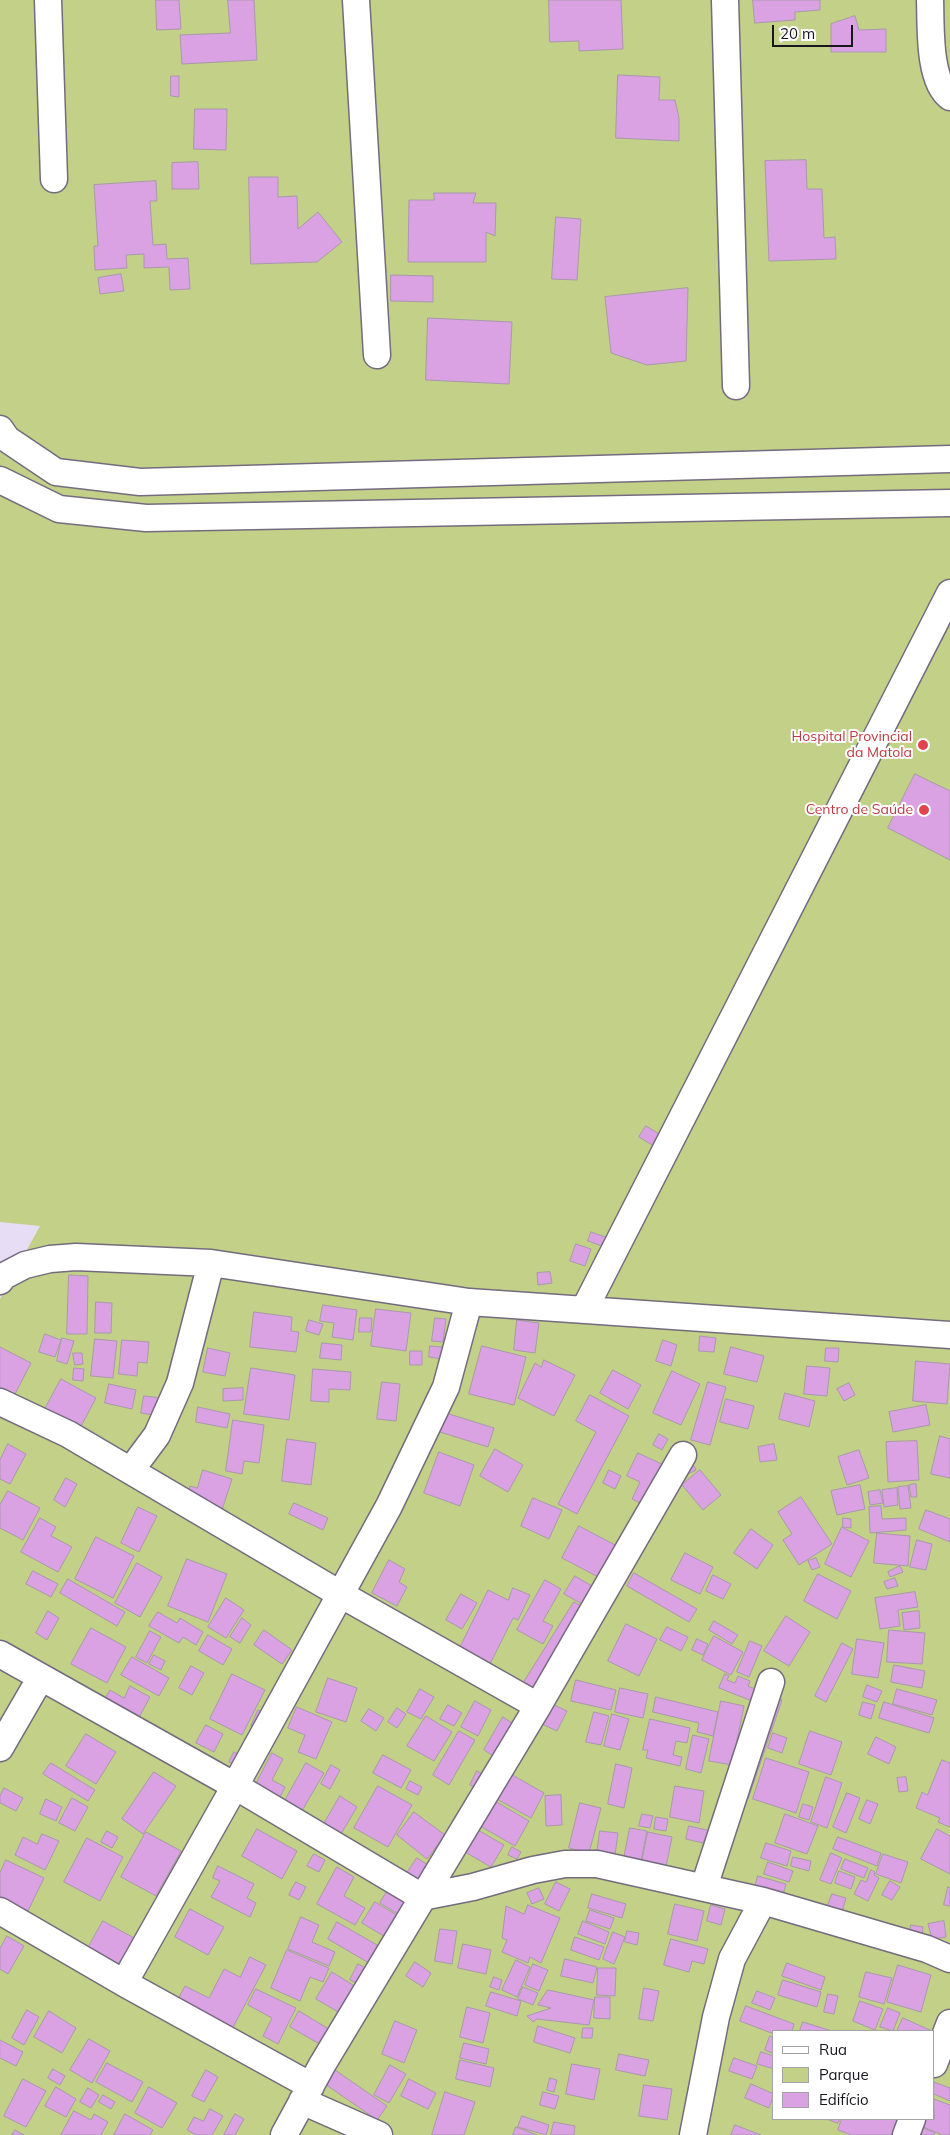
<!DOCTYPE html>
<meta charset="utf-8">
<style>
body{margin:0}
#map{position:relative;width:950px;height:2135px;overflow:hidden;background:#e7ddf4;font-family:Mulish,sans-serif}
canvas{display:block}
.legend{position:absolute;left:772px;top:2030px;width:162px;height:90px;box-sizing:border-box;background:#fff;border:1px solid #a3a2a5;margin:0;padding:6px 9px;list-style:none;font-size:15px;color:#19161e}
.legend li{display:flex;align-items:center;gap:10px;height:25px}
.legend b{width:25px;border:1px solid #a3a2a5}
.scale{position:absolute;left:772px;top:25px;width:81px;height:22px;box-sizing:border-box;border:2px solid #19161e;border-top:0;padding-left:6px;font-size:15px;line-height:18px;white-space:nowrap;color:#19161e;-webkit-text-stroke:4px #fff;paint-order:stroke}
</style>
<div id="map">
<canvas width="950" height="2135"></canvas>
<ul class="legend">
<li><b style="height:6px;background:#fff"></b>Rua</li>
<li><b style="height:14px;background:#c3d087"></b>Parque</li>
<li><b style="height:14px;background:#daa1e3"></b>Edifício</li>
</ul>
<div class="scale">20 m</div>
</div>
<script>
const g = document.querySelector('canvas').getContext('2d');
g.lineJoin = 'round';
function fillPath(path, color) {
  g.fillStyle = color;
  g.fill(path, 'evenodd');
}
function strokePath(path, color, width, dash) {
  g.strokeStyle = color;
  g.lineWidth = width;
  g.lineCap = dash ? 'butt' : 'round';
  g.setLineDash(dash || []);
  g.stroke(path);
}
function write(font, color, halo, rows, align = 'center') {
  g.font = font + ' Mulish,sans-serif';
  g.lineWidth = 4;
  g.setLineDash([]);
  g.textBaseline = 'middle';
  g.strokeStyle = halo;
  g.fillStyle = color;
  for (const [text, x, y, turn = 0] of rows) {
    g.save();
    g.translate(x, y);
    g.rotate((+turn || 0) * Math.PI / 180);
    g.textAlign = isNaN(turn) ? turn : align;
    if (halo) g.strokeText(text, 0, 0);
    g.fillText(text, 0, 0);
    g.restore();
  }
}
fillPath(new Path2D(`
 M0,0H950V2135H0V1299L40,1226L0,1222ZM774,2031H934V2119H774Z`), '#c3d087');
const building = new Path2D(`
 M156,0H179L181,29L157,30Z
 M228,0H254L257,60L182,64L180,35L230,33Z
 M549,0H621L623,49L579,51V41L550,42Z
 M753,0H820V10L795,12V20L755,23Z
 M855,16L859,30L886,29V52H831V24Z
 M618,75L660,77L659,100H675L679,118V141L616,138Z
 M171,76H179V97L171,96Z
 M195,109H227L226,150L194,149Z
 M806,160L807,189H822L824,238L835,237L836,259L769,261L765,161Z
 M198,162L199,189H172V163Z
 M249,177H278V197L297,196L298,229L318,212L342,242L317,262L251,264Z
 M156,181L157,201H150L153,245L166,244L167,259L188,258L190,289L170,290L169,267L144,268V254L126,255L127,268L95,270L94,246H98L94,185Z
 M434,193H476L473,203H496L495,236L486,232V262H408L409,200H434Z
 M556,217L581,219L577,280L552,279Z
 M121,274L124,291L100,294L98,278Z
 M391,275L433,276V302L391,301Z
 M688,288L686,361L647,365L611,353L605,297Z
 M428,318L512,322L509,384L426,380Z
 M915,774L950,791V860L888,828Z
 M646,1126L659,1134L652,1145L639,1137Z
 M591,1232L608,1238L605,1247L588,1241Z
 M576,1244L591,1249L585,1266L570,1261Z
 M550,1272L552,1283L538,1285L537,1273Z
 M69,1275L88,1276L87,1334H67Z
 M96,1302L112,1303L111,1333H95Z
 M323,1305L357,1310L353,1340L332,1337L334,1323L320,1321Z
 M376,1309L411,1313L406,1351L371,1346Z
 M254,1312L292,1317L291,1331L299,1332L296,1352L250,1347Z
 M360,1318H372L371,1332H359Z
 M435,1318L446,1319L443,1342L432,1341Z
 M309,1320L323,1324L319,1335L306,1331Z
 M517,1320L539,1323L535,1353L514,1350Z
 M45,1334L61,1340L55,1357L39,1352Z
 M700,1336L716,1338L714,1352L699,1351Z
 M62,1338L74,1341L67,1364L57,1361Z
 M95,1339L117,1341L113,1378L91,1376Z
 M122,1340L149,1342L147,1363L138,1362L137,1376L119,1374Z
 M663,1340L677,1345L671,1366L656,1361Z
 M322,1343L342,1345L341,1360L320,1358Z
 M430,1346L443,1347L442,1359L429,1357Z
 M482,1346L526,1357L514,1405L469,1394Z
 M0,1347L31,1363L14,1396L0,1389Z
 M731,1347L764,1356L757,1382L724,1374Z
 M208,1348L230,1353L225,1376L203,1372Z
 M826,1348H839L838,1362L825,1361Z
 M410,1351H422V1365H410Z
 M73,1353H82L83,1364L75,1365Z
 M544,1360L575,1375L554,1416L518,1398L535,1363L541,1367Z
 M916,1361L950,1364L947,1404L913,1401Z
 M807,1366L830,1368L827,1396L804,1394Z
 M74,1368L84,1369L83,1381L73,1380Z
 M251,1368L295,1375L289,1420L244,1414Z
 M313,1369L351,1372L350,1390L329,1389V1402L311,1401Z
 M613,1370L641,1385L628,1409L600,1393Z
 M672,1371L700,1384L681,1425L653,1413Z
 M61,1379L96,1398L79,1430L44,1411Z
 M382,1382L400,1384L396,1421L377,1419Z
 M708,1382L726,1387L710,1445L691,1440Z
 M849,1383L855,1395L844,1401L837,1389Z
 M109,1384L136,1390L132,1409L105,1403Z
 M243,1388V1400L223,1401V1389Z
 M785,1393L815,1401L809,1427L779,1419Z
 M590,1395L629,1416L577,1514L558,1504L596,1432L576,1421Z
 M144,1396L162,1398L159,1416L141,1413Z
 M726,1399L754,1406L748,1429L720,1422Z
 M926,1405L930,1425L893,1432L889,1412Z
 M198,1407L230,1414L227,1428L196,1422Z
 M446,1413L494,1428L488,1447L440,1432Z
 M233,1420L264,1425L259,1463L244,1461L242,1474L226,1471Z
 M659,1434L668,1439L662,1450L653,1445Z
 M940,1436L950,1439V1478L931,1474Z
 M287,1439L316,1443L311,1485L282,1481Z
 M917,1441L919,1480L888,1482L886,1442Z
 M8,1444L26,1454L10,1484L0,1479V1460Z
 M774,1444L777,1460L760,1462L758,1447Z
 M495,1449L523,1465L508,1492L480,1476Z
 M859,1450L869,1478L847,1485L838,1457Z
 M439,1452L474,1465L460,1506L424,1493Z
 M638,1453L664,1465L644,1505L632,1499L640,1482L627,1476Z
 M691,1460L696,1470L682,1477Z
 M203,1470L232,1479L221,1513L186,1501L190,1486L197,1488Z
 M609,1470L621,1476L615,1489L603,1483Z
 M700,1470L721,1495L703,1510L682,1485Z
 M66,1478L77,1484L65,1507L54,1500Z
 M916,1484L917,1497H911L909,1485Z
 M860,1485L865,1509L837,1515L831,1491Z
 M908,1486L911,1508L900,1509L898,1487Z
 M897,1488L898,1505L884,1507L882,1490Z
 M880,1490L883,1503L870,1505L868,1492Z
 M8,1491L40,1508L23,1540L0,1528V1505Z
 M801,1497L832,1544L799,1565L783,1540L792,1534L778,1512Z
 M533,1498L562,1510L549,1539L521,1526Z
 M294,1503L328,1518L323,1530L289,1514Z
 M881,1506L882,1519L906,1518V1530L870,1533L869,1507Z
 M138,1507L157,1516L139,1552L121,1543Z
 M926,1510L950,1519V1542L919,1529Z
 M40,1518L56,1527L51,1536L72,1547L58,1572L21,1552Z
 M843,1518L851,1519V1528L843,1527Z
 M579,1526L621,1548L604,1580L562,1558Z
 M842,1527L869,1541L851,1577L825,1564Z
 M751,1529L773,1545L757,1569L734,1553Z
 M877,1533L910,1536L908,1566L874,1563Z
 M96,1537L134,1556L113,1598L75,1579Z
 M917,1540L932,1544L926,1570L910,1567Z
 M685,1553L713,1567L700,1594L671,1580Z
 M816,1558L820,1567L812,1570L808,1561Z
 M187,1559L227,1574L208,1622L168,1606Z
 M389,1560L405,1569L399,1582L407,1587L397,1606L372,1593Z
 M137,1563L162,1577L140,1617L115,1603Z
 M900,1566L903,1572L890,1577L888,1572Z
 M33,1571L58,1584L51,1597L26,1584Z
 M634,1573L697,1609L689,1622L627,1586Z
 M818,1574L851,1591L837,1619L804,1601Z
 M713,1575L731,1584L723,1599L706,1591Z
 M575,1576L602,1592L591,1609L564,1594Z
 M895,1578L898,1586L887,1589L884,1582Z
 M68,1579L125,1612L117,1626L60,1593Z
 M545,1580L561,1589L543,1621L553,1626L543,1644L517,1630Z
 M513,1588L530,1595L518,1620L513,1618L488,1668L457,1653L488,1590L508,1600Z
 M915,1592L918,1607L898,1610L900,1626L880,1629L875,1598Z
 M461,1594L477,1603L462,1629L446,1620Z
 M226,1598L244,1610L226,1638L208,1627Z
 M574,1602L589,1611L539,1692L524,1682Z
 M48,1611L59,1618L47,1640L36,1633Z
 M919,1611L920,1628L904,1630L902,1613Z
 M158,1612L177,1623L180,1618L203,1632L196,1645L183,1637L179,1643L149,1626Z
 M786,1616L810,1632L789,1666L764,1651Z
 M242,1618L251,1625L240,1643L230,1637Z
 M714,1621L738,1635L732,1644L709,1630Z
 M626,1624L657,1639L639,1676L608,1661Z
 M667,1627L688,1637L681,1651L660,1640Z
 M91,1628L126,1647L107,1683L71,1664Z
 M264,1630L292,1650L282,1664L254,1645Z
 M889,1630L925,1633L922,1664L887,1662Z
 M150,1631L161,1637L147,1663L136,1657Z
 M208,1635L232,1649L223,1665L199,1651Z
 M714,1636L743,1652L731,1675L702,1660Z
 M697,1639L708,1644L703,1655L692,1650Z
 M857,1639L884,1643L878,1678L852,1674Z
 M750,1641L762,1646L749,1677L737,1672Z
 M842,1643L853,1649L826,1702L815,1696Z
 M154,1655L165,1661L161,1670L149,1664Z
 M132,1657L169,1678L159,1696L121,1675Z
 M894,1665L925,1671L922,1688L891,1682Z
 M191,1666L204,1673L192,1695L179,1688Z
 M232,1674L265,1690L242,1735L210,1719Z
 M725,1674L729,1676L727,1680L735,1683L738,1676L750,1681L748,1686L755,1689L757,1703L719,1688Z
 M328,1678L357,1688L346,1722L316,1712Z
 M576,1680L616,1690L611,1710L571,1701Z
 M867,1685L882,1691L877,1702L863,1697Z
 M130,1686L150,1697L135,1725L101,1705L110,1690L124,1698Z
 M620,1688L648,1694L643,1718L615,1712Z
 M420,1689L434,1697L421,1719L407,1712Z
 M897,1689L937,1700L932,1715L893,1704Z
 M771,1696L782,1700L748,1799L737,1795Z
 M656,1697L718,1712L713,1736L697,1732L699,1723L653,1712Z
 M475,1701L491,1710L478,1736L461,1727Z
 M721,1701L744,1706L732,1765L709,1761Z
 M863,1702L875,1705L871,1719L859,1715Z
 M884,1702L934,1718L929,1733L879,1718Z
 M552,1704L567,1711L557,1731L542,1724Z
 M448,1705L462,1713L454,1726L440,1719Z
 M297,1707L332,1722L316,1759L298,1752L305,1735L288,1728Z
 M397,1708L406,1714L397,1728L388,1722Z
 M369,1709L384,1718L376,1731L361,1721Z
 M258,1710L270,1715L263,1731L251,1726Z
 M594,1712L609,1716L601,1745L586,1742Z
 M612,1714L629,1719L620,1750L604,1746Z
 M426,1716L452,1732L434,1761L407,1746Z
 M503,1717L518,1727L498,1759L484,1750Z
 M650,1719L690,1728L687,1743L676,1741L673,1755L682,1757L680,1766L646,1758L648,1750H643Z
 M206,1725L223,1734L214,1752L196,1743Z
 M459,1731L475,1740L449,1785L433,1775Z
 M810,1731L842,1742L831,1775L799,1764Z
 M773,1733L787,1738L782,1753L768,1748Z
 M86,1734L116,1752L96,1784L66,1766Z
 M693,1735L709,1739L701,1773L686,1769Z
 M876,1737L896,1747L889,1764L868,1754Z
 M234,1752L247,1759L242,1769L229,1762Z
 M272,1753L283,1759L272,1780L285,1787L277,1803L253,1790Z
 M383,1755L411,1770L401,1788L373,1773Z
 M766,1758L809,1772L796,1813L753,1799Z
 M942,1760L950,1763V1827L938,1822L940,1818L916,1808L922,1792L927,1795Z
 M51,1763L95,1790L88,1801L43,1774Z
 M306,1763L324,1773L299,1816L282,1806Z
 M616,1764L632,1768L624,1808L608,1804Z
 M331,1765L340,1770L330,1789L321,1784Z
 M477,1771L488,1777L481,1790L470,1785Z
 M154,1772L176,1786L143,1834L122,1819Z
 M509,1773L544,1793L531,1818L495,1798Z
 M826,1777L842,1783L827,1828L811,1822Z
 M906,1777L908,1791L899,1792L897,1778Z
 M410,1781L422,1787L418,1795L406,1789Z
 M378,1786L412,1805L388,1847L354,1828Z
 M675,1786L704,1791L699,1823L670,1817Z
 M4,1788L23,1798L16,1811L0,1803V1796Z
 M847,1793L860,1798L846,1833L833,1827Z
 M561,1795L562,1825L546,1826L545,1796Z
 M340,1796L357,1807L338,1839L321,1829Z
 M72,1798L88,1807L75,1831L59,1823Z
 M46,1799L62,1807L56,1821L40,1814Z
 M867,1800L878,1804L870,1824L859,1819Z
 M495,1801L529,1821L515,1846L480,1826Z
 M580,1803L601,1808L589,1853L569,1848Z
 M803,1804L813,1807L809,1820L799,1817Z
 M414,1812L445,1835L427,1859L397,1835Z
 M642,1814L653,1816L650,1828L639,1826Z
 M785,1814L818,1826L807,1854L775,1843Z
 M656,1817L668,1819L666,1831L654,1829Z
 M689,1826L711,1831L707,1844L686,1839Z
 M630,1828L647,1831L640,1866L623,1863Z
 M257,1829L297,1851L282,1879L242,1856Z
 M937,1829L950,1836V1874L921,1859Z
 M478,1830L504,1845L491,1867L465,1852Z
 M107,1831L118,1837L112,1848L101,1842Z
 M600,1831L618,1833L614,1863L596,1861Z
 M146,1832L181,1851L156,1896L121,1877Z
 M648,1832L672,1837L665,1872L641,1867Z
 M42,1834L59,1841L45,1870L15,1855L23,1837L37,1844Z
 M838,1837L881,1853L877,1866L833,1849Z
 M87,1838L123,1857L100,1901L64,1882Z
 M766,1843L791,1851L787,1866L761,1858Z
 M512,1847L521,1852L517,1859L508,1855Z
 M831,1853L842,1858L831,1884L820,1880Z
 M314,1854L325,1860L319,1872L307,1866Z
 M883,1854L908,1862L901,1883L876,1874Z
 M793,1857L811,1861L809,1871L791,1866Z
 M417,1858L431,1867L418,1885L405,1876Z
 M845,1859L868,1868L864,1878L841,1869Z
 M6,1860L44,1878L28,1911L0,1897V1873Z
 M768,1862L793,1871L789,1882L764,1874Z
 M218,1866L254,1884L247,1898L256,1903L250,1917L211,1897L220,1881L213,1878Z
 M337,1867L354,1877L344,1896L365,1908L355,1925L317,1904Z
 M871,1870L875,1872L874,1875L879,1878L868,1901L854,1894L861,1880L866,1882Z
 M839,1871L855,1877L851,1889L835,1883Z
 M758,1876L786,1884L782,1899L754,1890Z
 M890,1881L900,1887L892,1900L882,1895Z
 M296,1882L306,1887L299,1900L289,1895Z
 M556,1882L570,1889L559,1911L545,1904Z
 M948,1887L950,1888V1906L944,1905Z
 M539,1888L544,1899L532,1904L527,1893Z
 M388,1890L412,1905L404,1918L380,1903Z
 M592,1894L626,1904L622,1918L588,1908Z
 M832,1894L846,1898L840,1919L825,1914Z
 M375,1902L405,1920L392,1941L362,1923Z
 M675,1904L704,1911L697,1941L668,1934Z
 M528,1905L560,1918L541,1963L530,1957L528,1963L502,1952L507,1940L502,1938L506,1906L524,1914Z
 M711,1905L725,1909L721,1925L707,1921Z
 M190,1909L224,1927L208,1955L175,1937Z
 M590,1910L614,1918L610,1929L586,1921Z
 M301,1917L319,1925L312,1942L335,1952L329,1966L288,1949Z
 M103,1921L136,1939L121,1967L88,1948Z
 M583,1921L609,1932L605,1944L578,1934Z
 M944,1921L946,1937L932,1939L928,1924Z
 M337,1922L384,1949L374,1966L328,1939Z
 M911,1925L923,1927L922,1938L909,1937Z
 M440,1929L457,1931L452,1964L435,1961Z
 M627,1931L639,1933L637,1945L625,1942Z
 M613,1932L625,1937L614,1964L603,1959Z
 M7,1936L24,1946L8,1974L0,1969V1949Z
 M575,1937L604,1947L599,1960L571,1950Z
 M671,1939L708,1949L704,1964L692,1961L689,1972L664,1965Z
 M463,1944L491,1950L486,1974L458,1968Z
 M287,1950L329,1968L323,1982L310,1977L300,2001L271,1988Z
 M250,1957L266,1965L231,2031L176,2003L185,1986L209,1998L224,1969L240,1977Z
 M565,1959L597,1967L593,1983L561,1976Z
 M516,1960L530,1967L517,1997L502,1990Z
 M415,1962L431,1973L423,1987L406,1976Z
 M787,1963L825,1977L821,1990L782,1976Z
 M358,1964L372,1971L364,1987L350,1980Z
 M533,1964L548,1970L539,1991L525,1985Z
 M898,1965L931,1975L921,2012L887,2002Z
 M598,1968H616L615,1996L597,1995Z
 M332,1972L361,1990L345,2016L316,1999Z
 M866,1972L892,1978L884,2004L859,1997Z
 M494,1977L502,1980L499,1990L490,1987Z
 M783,1980L821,1992L817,2007L778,1995Z
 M523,1987L538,1993L533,2005L518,1999Z
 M644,1988L659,1991L653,2021L639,2019Z
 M256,1989L296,2008L278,2044L263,2036L272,2018L248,2005Z
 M548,1990L594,2000L589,2025L537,2019L533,2022L527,2016L551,2008L538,2005Z
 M757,1991L775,1998L770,2010L752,2003Z
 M491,1992L521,2001L517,2016L486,2006Z
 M828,1994L838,1996L834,2014L824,2012Z
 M595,1997H610V2019L594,2018Z
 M860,2001L883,2009L875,2030L853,2021Z
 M746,2006L794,2024L792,2031H774V2034L740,2021Z
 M467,2007L490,2013L483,2043L460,2037Z
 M888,2008L900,2013L893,2031L880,2027Z
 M27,2010L39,2017L24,2045L12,2038Z
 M49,2011L76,2028L62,2053L34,2037Z
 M299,2011L332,2031L323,2046L290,2027Z
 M903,2018L932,2031H897Z
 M395,2021L417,2030L404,2063L382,2054Z
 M803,2022L832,2031H800Z
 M538,2026L575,2038L570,2053L534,2042Z
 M583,2028H593L592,2038H582Z
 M770,2036L774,2038V2054L765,2050Z
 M89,2039L110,2051L92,2083L70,2070Z
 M0,2040L23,2052L16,2066L0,2058Z
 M464,2043L489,2049L486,2064L460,2058Z
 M761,2052L774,2056V2069L757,2064Z
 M619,2054L649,2060L645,2076L616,2070Z
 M734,2058L757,2066L752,2079L729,2071Z
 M460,2060L494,2068L490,2087L456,2079Z
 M107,2063L143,2082L132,2102L96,2082Z
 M572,2064L600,2069L594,2100L566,2094Z
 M390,2065L406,2074L389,2103L374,2095Z
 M53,2069L65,2076L60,2085L48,2078Z
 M206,2070L218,2077L204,2102L192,2096Z
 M335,2070L387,2106L377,2120L325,2084Z
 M550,2078L557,2080L554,2092L547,2090Z
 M23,2079L46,2091L26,2127L4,2116Z
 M409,2079L436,2093L428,2109L401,2096Z
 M934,2082L950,2088V2101L934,2094Z
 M751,2084L774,2094L769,2108L745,2098Z
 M644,2085L672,2089L667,2120L639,2116Z
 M56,2087L76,2099L66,2117L45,2106Z
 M149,2087L177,2103L162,2128L135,2113Z
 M88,2088L99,2095L91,2108L80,2102Z
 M445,2092L475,2102L464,2135H432Z
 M543,2092L559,2096L555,2109L540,2105Z
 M103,2095L115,2102L111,2109L99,2102Z
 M934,2099L950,2105V2135H942L921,2126L925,2119H934Z
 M210,2109L223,2116L212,2135H196L187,2130L194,2117L203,2121Z
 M74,2111L91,2120L94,2114L108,2122L101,2135H61Z
 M125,2114L153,2130L150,2135H114Z
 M235,2114L244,2119L235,2135H224Z
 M522,2116L549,2125L546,2135L518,2127Z
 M827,2119H840L838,2123Z
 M842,2119H894L903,2122L898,2135H851L838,2130Z
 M554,2122L575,2126L574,2135H551Z
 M735,2125L761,2135H731Z
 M516,2127L537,2135H513Z
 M924,2128L935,2133L934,2135H921Z
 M15,2130L24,2135H12Z`);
fillPath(building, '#daa1e3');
strokePath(building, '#a999ac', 1);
const minor = new Path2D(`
 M48,0L54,179
 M356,0L377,355
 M725,0L736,386
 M930,0C931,25 928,81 950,97
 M0,429L7,439L56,472L140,482L950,459
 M0,480L59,509L146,518L950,503
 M0,1281L4,1276L25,1265L50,1259L76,1257L211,1263L469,1302L950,1335
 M584,1310L950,593
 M0,1402L68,1434L340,1594L538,1706
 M131,1470L157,1435L180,1383L211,1263
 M0,1654L235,1786L422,1897L473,1887L533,1870L565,1864H597L763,1901L927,1949L950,1959
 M0,1748L41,1677
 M704,1887L771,1682
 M0,1911L124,1983L311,2086
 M124,1983L235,1786L389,1506L446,1387L469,1302
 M934,2064L950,2023
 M302,2101L379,2135
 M284,2135L322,2065L538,1706L683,1455
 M693,2135L716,2017L732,1959L763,1901
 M906,2135L912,2119`);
strokePath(minor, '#746b7f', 29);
strokePath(minor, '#fff', 26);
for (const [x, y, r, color] of [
 [923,745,6,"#e0444e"],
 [924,810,6,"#e0444e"]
]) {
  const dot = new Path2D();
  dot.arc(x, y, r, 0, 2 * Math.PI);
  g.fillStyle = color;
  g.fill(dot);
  strokePath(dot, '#fff', 2);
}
write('14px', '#be3a42', '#fff', [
 ["Hospital Provincial",912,737],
 ["da Matola",912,753],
 ["Centro de Saúde",913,810]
], 'right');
</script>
